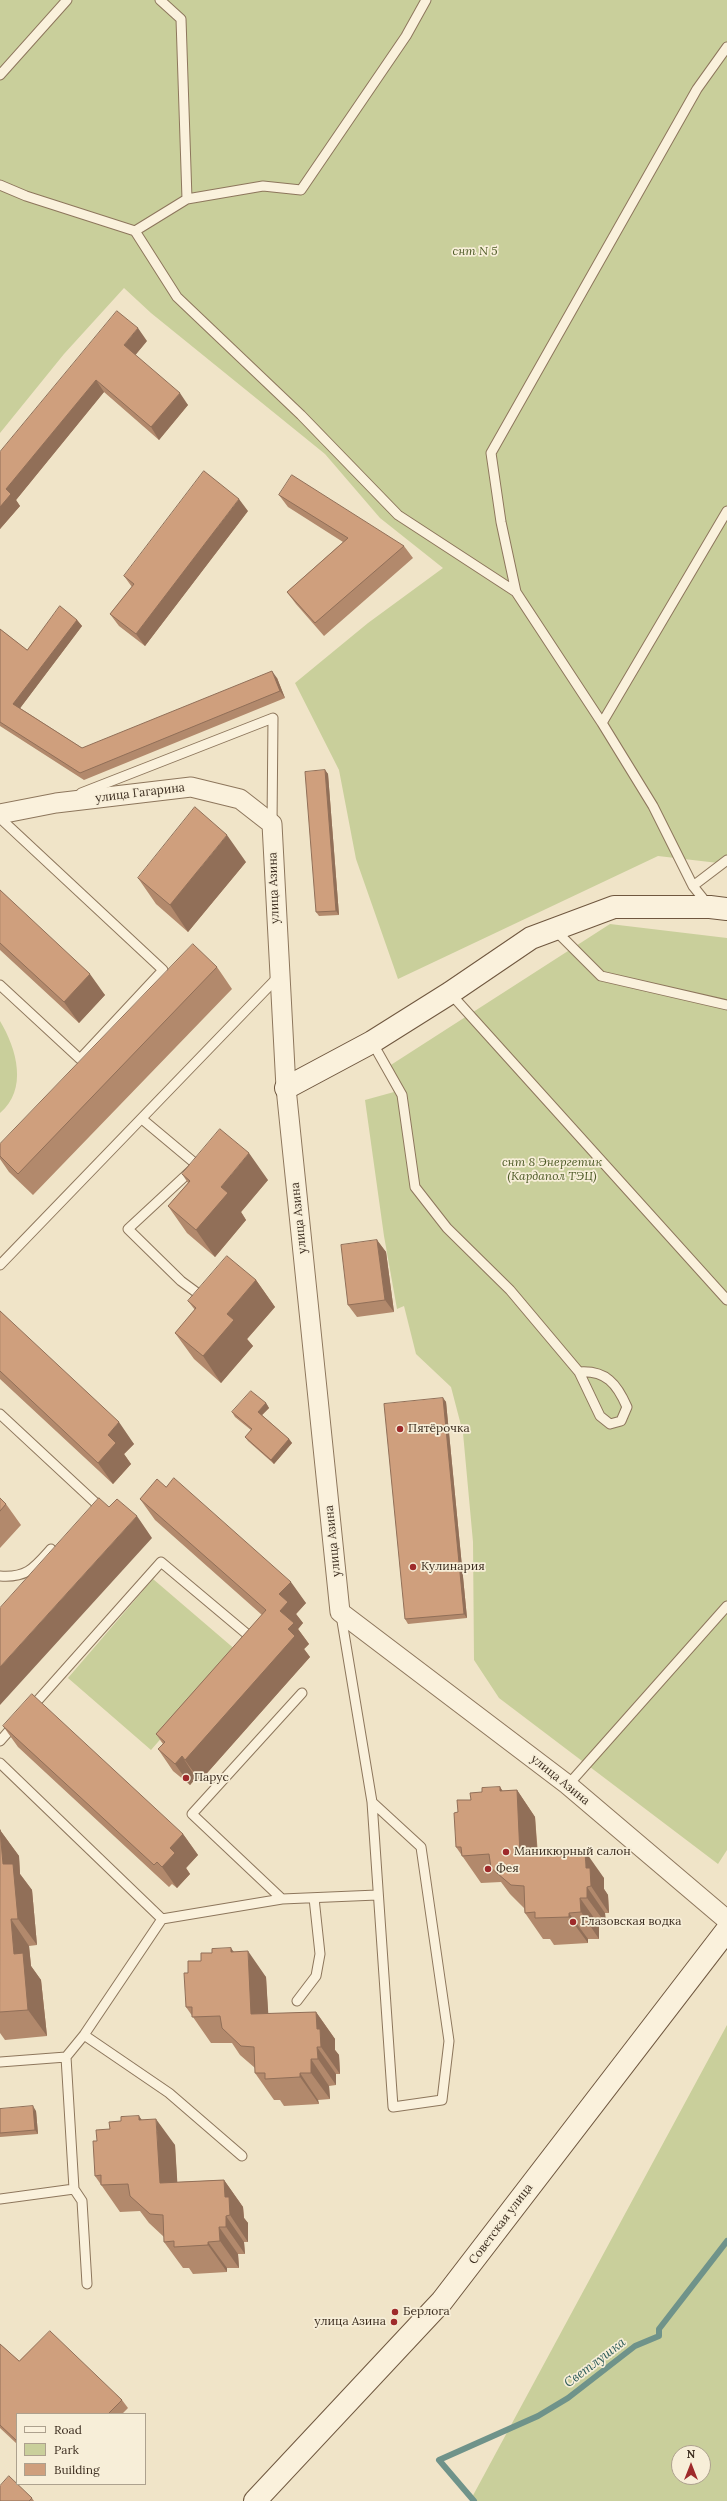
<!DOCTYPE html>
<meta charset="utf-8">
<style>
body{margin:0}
#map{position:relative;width:727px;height:2501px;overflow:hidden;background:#f0e4c8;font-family:Lora,serif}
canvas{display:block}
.legend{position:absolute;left:16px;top:2413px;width:130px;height:72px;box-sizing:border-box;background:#f7eed8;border:1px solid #ada18e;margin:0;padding:5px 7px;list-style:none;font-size:12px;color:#3d2e20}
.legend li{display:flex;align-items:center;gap:8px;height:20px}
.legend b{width:20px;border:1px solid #ada18e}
.north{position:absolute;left:671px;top:2445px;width:40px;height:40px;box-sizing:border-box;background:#f7eed8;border:1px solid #ada18e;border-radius:50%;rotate:0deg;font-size:11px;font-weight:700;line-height:16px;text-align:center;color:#3d2e20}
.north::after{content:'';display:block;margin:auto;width:14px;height:18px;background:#9e2a2b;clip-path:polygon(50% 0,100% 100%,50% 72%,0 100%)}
</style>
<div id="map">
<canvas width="727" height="2501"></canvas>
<ul class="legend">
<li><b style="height:5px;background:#faf1dc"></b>Road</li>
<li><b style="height:11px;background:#c9cf9b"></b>Park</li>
<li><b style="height:11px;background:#cf9f7d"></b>Building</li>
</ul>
<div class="north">N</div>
</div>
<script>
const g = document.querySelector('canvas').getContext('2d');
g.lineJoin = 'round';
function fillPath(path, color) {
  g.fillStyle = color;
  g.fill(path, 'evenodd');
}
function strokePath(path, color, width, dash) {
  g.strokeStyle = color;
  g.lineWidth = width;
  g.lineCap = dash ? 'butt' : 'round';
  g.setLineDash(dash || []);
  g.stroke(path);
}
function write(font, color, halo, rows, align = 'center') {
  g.font = font + ' Lora,serif';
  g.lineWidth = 3.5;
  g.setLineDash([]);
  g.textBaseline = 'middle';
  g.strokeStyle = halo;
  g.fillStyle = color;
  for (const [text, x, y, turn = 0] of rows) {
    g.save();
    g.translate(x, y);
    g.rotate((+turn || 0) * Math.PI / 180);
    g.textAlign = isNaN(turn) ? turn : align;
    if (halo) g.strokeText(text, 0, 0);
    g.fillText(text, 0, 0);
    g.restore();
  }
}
fillPath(new Path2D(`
 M0,0H727V864L658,856L398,979L356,859L339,770L295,683L368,623L443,568L380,518L325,454L151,313L124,288L64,354L0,433Z
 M610,924L727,938V1850L718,1864L499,1698L474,1660L473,1542L463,1433L451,1387L416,1354L404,1306L397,1309L384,1236L365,1100L394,1092L383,1070Z
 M0,1021C17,1049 28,1090 0,1113Z
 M153,1579L237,1651L151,1750L68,1678Z
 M727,2025V2501H470ZM679,2453H703V2477H679Z`), '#c9cf9b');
strokePath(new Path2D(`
 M474,2501L439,2460L538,2416L568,2398L635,2346L659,2336V2329L727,2241`), '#6f938a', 6);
const lane = new Path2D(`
 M160,0L181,19L187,199
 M0,75L67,0
 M0,185L26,196L135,231L177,297L301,415L398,515L516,592
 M135,231L187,199L263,186L301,190L406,36L426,0
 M602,723L727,511
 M81,793L273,718L272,824
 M0,818L163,970L80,1059L0,985
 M693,886L727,860
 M709,906L693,886L653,806L602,723L516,592L501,522L491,453L697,89L727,47
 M555,930L601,976L727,1005
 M450,993L727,1300
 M372,1042L402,1095L415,1187L447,1228L510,1290L579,1372L600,1416L610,1424L621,1421L627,1407C617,1384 606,1370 579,1372
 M142,1119L197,1165L128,1229L181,1281L204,1298
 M0,1265L278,977
 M0,1414L100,1507
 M0,1576C27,1578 34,1568 51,1549
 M341,1615L372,1802L393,2107L442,2100L449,2041L421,1847L372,1802
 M31,1708L161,1562L254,1640
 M0,1741L15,1724
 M0,1763L162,1919L282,1899L377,1895
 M568,1785L727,1606
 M282,1899L192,1814L302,1693
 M297,2001L316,1976L320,1954L314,1898
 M84,2035L169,2093L242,2156
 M0,2062L66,2057
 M0,2199L74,2189
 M87,2284L82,2201L74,2189L66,2057L84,2035L162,1919`);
const street = new Path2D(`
 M0,814L56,803L191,787L240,799L272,824L286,1088L340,1612L568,1785L727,1920`);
const secondary = new Path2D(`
 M286,1088L372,1042L450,993L531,938L614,907H710L727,909
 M255,2501L442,2301L727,1930`);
strokePath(lane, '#8d765c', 11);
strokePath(street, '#8d765c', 21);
strokePath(secondary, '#6f573f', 24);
strokePath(lane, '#faf1dc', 9);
strokePath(street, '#faf1dc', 19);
strokePath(secondary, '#faf1dc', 22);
fillPath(new Path2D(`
 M147,341L135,355L188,405L159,440L104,392L16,500L20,506L0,529V452Z
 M279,495L404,546L413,558L324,636L296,604L287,592L343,542L288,507Z
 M248,511L145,646L119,626L110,614L132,587L124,576Z
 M77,620L82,626L20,708L82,748L277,678L285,698L84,780L0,726V629L27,650Z
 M325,770L328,774L339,915L319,916L316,912Z
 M246,862L188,932L156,904L138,878Z
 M0,890L105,995L79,1023L0,950Z
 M217,967L232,989L33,1195L9,1172L0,1159V1144Z
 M182,1174L268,1180L241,1212L246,1220L215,1257L187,1233L168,1206L188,1183Z
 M377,1240L386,1252L394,1312L357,1317L348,1305Z
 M256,1280L275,1307L247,1339L253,1346L221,1383L194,1359L175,1333L195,1310L188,1301Z
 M0,1311L134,1444L124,1454L131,1464L113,1484L0,1379Z
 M443,1398L446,1402L467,1618L408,1624L405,1619Z
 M266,1403L269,1408L262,1415L289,1439L292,1443L274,1464L248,1441L245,1437L251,1430L235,1417L232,1412Z
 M166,1487L306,1603L296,1614L303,1623L298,1629L309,1644L304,1649L310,1657L200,1781L196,1778L190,1785L173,1771L158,1749L163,1744L156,1734L262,1615L155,1520L140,1499Z
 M0,1498L6,1504L21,1525L0,1548Z
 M3,1726L183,1834L198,1855L186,1868L190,1874L177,1888L172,1884L169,1887L18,1747Z
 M500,1787L502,1791L517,1790L535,1817L538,1854L604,1878V1889L608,1895L609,1913H605L606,1924L599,1925V1939H588V1943L554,1945L550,1939H543L525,1913L524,1908L510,1894L501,1882L481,1883L456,1847L458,1812L471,1800L482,1792Z
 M0,1830L19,1856L20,1874L32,1890L37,1945L29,1946L31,1966L41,1980L47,2036L5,2040L0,2033Z
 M233,1951L266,1977L268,2014L316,2012L335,2039V2050L339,2055L340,2074H336V2085L329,2086L330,2099L318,2100L319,2104L284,2106L280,2100H274L255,2073V2068L240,2055L232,2043H211L186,2007L188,1973L201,1961L212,1953Z
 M0,2109L36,2111L38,2134L0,2137Z
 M142,2120L175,2145L177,2182L224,2180L243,2207L244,2218L248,2223V2242H244L245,2254H238L239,2268H227V2272L193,2274L189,2268H183L164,2242V2237L149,2223L140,2211L120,2212L95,2176L97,2141L110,2129Z
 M0,2344L19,2361L122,2400L128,2408L122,2414H17V2444L0,2428Z
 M32,2498L34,2501H0Z`), '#b2896c');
fillPath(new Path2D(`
 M138,328L147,341L133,358L124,345Z
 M96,380L104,392L16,500L20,506L0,529V507L6,489Z
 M180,393L188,405L159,440L151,427Z
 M239,499L248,511L145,646L136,634Z
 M77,620L82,626L18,711L13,704Z
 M272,671L277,678L285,698L280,691Z
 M325,770L328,774L339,915L336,911Z
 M227,835L246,862L188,932L170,905Z
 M90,974L105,995L79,1023L64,1002Z
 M249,1153L268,1180L241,1212L246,1220L215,1257L196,1230L221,1187Z
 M377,1240L386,1252L394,1312L385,1300Z
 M256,1280L275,1307L247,1339L253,1346L221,1383L203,1356L227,1314Z
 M443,1398L446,1402L467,1618L464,1614Z
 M266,1403L269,1408L261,1416L258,1412Z
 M119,1422L134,1444L124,1454L131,1464L113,1484L98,1463L108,1435Z
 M289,1439L292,1443L274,1464L271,1460Z
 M137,1516L152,1538L0,1705V1667Z
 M291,1582L306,1603L296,1614L303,1623L298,1629L309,1644L304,1649L310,1657L200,1781L185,1760L288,1629L280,1611L279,1594Z
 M182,1756L196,1778L190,1785L175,1764Z
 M500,1787L518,1813L517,1790L535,1817L539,1881L520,1855L500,1791Z
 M0,1830L19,1856L20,1874L32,1890L37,1945L18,1919L3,1864Z
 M183,1834L198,1855L186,1868L190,1874L177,1888L162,1867L170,1848Z
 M585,1851L604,1878V1889L608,1895L609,1913L591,1886L586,1868Z
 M587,1887L605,1913L606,1924L587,1898Z
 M580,1898L599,1925V1939L581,1912Z
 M569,1913L588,1939V1943L569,1917Z
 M11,1919L29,1946L31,1966L41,1980L47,2036L28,2010L14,1954Z
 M231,1948L249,1974L248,1951L266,1977L270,2041L251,2014L231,1952Z
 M316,2012L335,2039V2050L339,2055L340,2074L321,2047L317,2029Z
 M317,2047L336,2074V2085L318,2059Z
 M311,2059L329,2086L330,2099L311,2073Z
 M300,2073L318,2100L319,2104L300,2077Z
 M33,2106L36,2111L38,2134L35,2130Z
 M139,2116L158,2142L156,2119L175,2145L179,2209L160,2183L139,2120Z
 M224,2180L243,2207L244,2218L248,2223V2242L230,2215L225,2197Z
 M226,2216L244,2242L245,2254L226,2227Z
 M219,2227L238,2254L239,2268L220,2241Z
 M208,2242L227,2268V2272L208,2245Z`), '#916f58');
const building = new Path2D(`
 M117,311L138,328L124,345L180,393L151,427L96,380L6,489L11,494L0,507V452Z
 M204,471L239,499L136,634L110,614L134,584L124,576Z
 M292,475L404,546L315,623L287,592L348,538L279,495Z
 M60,606L77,620L13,704L82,748L272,671L280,691L80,773L0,722V629L27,650Z
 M325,770L336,911L316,912L305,772Z
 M195,807L227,835L170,905L138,878Z
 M0,890L90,974L64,1002L0,943Z
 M193,944L217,967L18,1174L0,1156V1144Z
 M220,1129L249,1153L221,1187L228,1193L196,1230L168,1206L190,1181L182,1174Z
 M377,1240L385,1300L348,1305L341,1245Z
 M227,1256L256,1280L227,1314L234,1320L203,1356L175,1333L196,1308L188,1301Z
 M0,1311L119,1422L108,1435L116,1443L98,1463L0,1371Z
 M251,1391L266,1403L258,1412L289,1439L271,1460L245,1437L252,1429L232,1412Z
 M443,1398L464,1614L405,1619L384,1404Z
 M174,1478L291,1582L279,1594L288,1602L280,1611L294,1623L288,1629L295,1636L185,1760L182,1756L175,1764L158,1749L165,1742L156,1734L266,1610L140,1499L157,1479L166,1487Z
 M0,1498L6,1504L0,1511Z
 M99,1498L109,1507L117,1499L137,1516L0,1667V1608Z
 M32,1694L183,1834L170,1848L175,1853L162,1867L157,1862L154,1865L3,1726Z
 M500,1787V1791L517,1790L520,1855L585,1851L586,1868H590L591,1886L587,1887V1898H580L581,1912L569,1913V1917L535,1918V1912L525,1913L524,1886L511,1885L491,1868L489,1854L462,1856L461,1847H456L454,1813L458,1812L457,1800H471L470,1793L482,1792V1788Z
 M0,1830L3,1864H13L18,1919H11L14,1954L23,1953L28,2010L0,2012Z
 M231,1948V1952L248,1951L251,2014L316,2012L317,2029H320L321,2047H317L318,2059H311V2073H300V2077L265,2079V2073H255L254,2047L241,2046L222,2028L220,2016L192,2017V2007H186L184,1973H188V1961H201V1953H212V1949Z
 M33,2106L35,2130L0,2133V2109Z
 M139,2116V2120L156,2119L160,2183L224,2180L225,2197H229L230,2215L226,2216V2227H219L220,2241L208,2242V2245L174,2247V2241L164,2242L163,2215L150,2214L130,2196L128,2184L101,2185V2175L95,2176L93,2141H97L96,2130L110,2129L109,2122L121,2121V2117Z
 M50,2331L122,2400L108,2414H17V2441L0,2425V2344L19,2361Z
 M9,2476L32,2498L29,2501H0V2486Z`);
fillPath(building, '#cf9f7d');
strokePath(building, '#916f58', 1);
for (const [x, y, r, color] of [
 [400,1429,4,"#9e2a2b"],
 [413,1567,4,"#9e2a2b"],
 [186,1778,4,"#9e2a2b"],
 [506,1852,4,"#9e2a2b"],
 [488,1869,4,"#9e2a2b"],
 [573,1922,4,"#9e2a2b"],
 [395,2312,4,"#9e2a2b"],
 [394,2322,4,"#9e2a2b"]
]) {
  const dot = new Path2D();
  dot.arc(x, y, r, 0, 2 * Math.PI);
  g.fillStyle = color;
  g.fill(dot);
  strokePath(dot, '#f7eed8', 1.5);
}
write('italic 12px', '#4d5a26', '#f7eed8', [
 ["снт N 5",475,252],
 ["снт 8 Энергетик",552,1163],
 ["(Кардапол ТЭЦ)",552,1177]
]);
write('12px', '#3d2e20', '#f7eed8', [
 ["улица Гагарина",140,793,-7],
 ["улица Азина",274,888,-92],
 ["улица Азина",299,1218,-96],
 ["улица Азина",333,1541,-96],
 ["улица Азина",560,1780,39],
 ["Советская улица",501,2224,-53]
]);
write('12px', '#3d2e20', '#f7eed8', [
 ["Пятёрочка",408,1429],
 ["Кулинария",421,1567],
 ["Парус",194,1778],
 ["Маникюрный салон",514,1852],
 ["Фея",496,1869],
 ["Глазовская водка",581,1922],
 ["Берлога",403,2312],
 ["улица Азина",386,2322,"right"]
], 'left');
write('italic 13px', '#2f5d5a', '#f7eed8', [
 ["Светлушка",595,2363,-37]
]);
</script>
